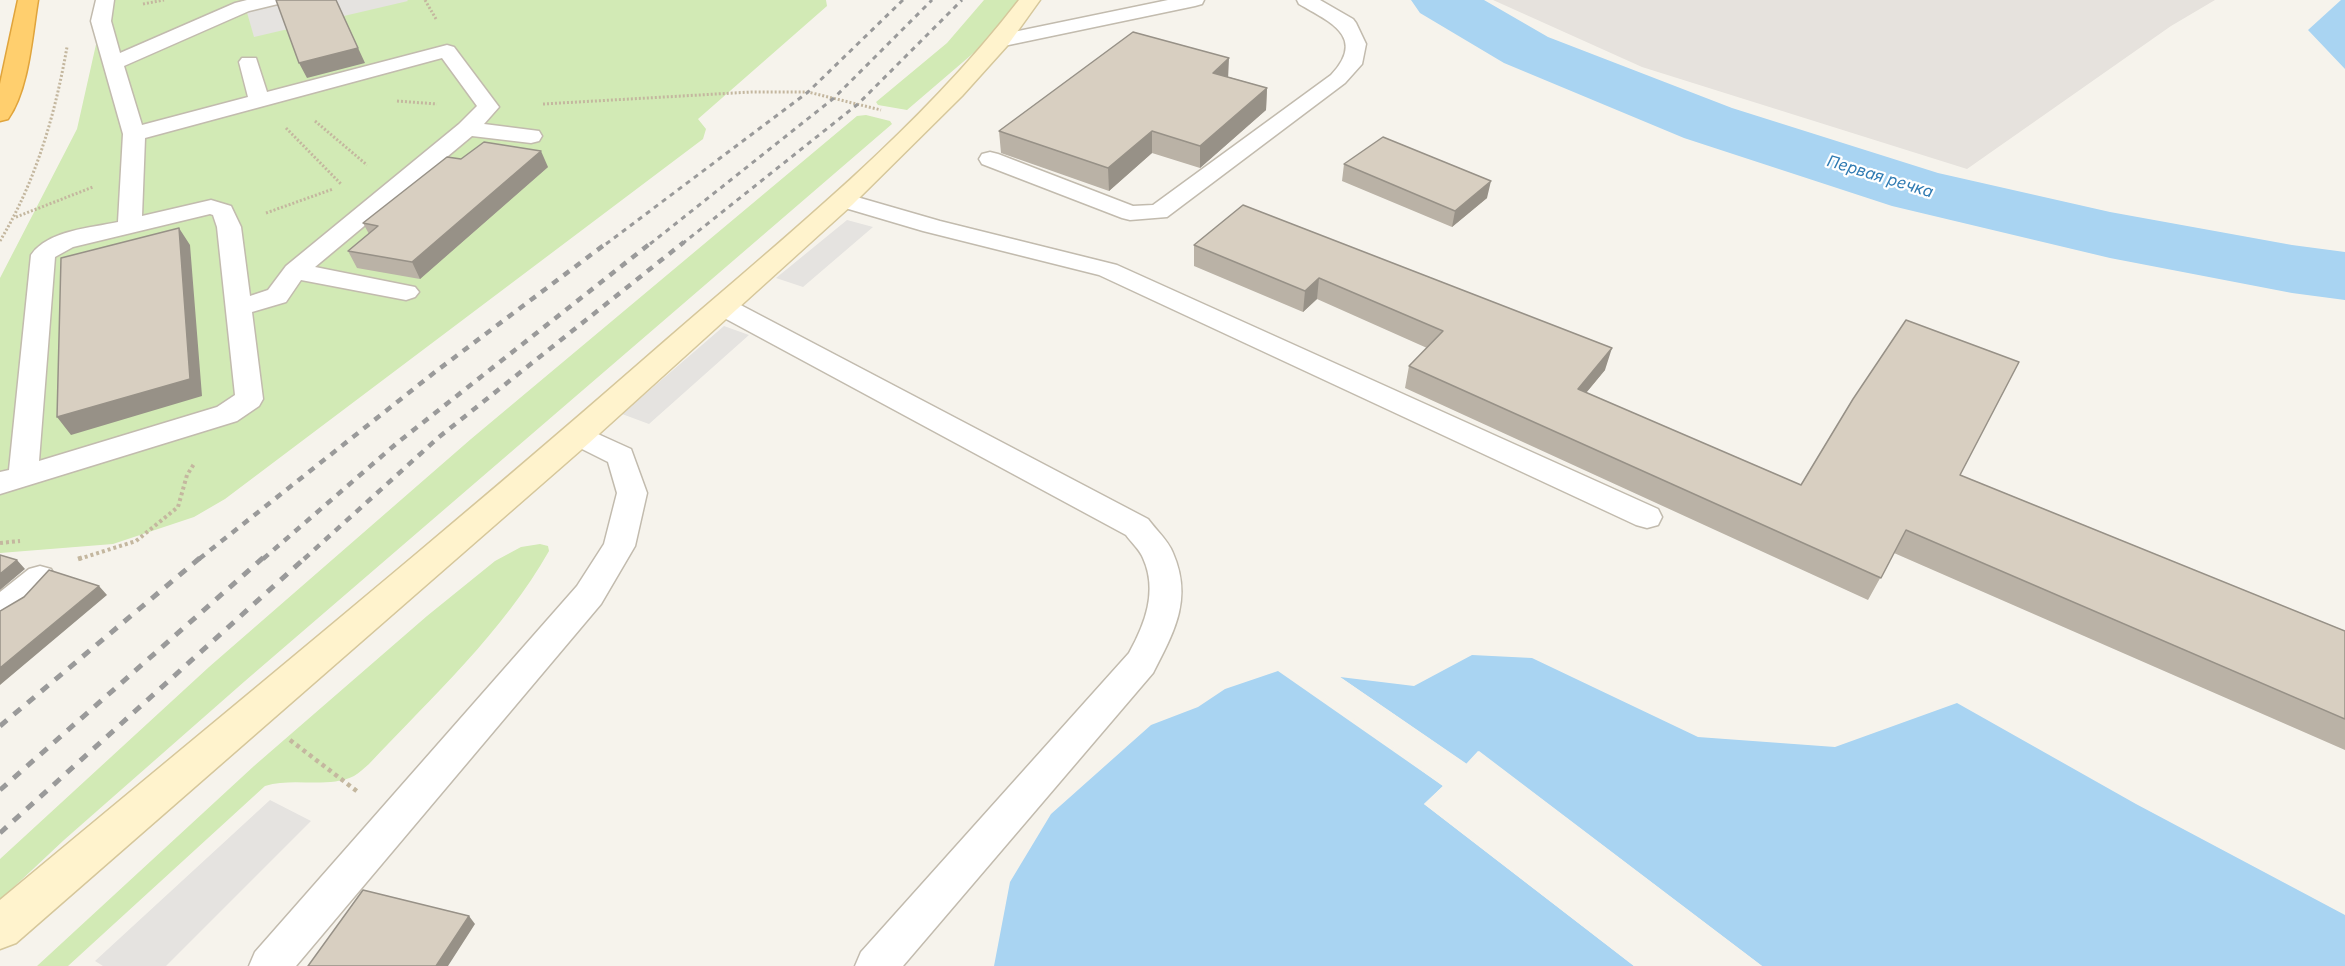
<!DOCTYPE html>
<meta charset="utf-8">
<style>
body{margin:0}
canvas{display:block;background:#f6f3ec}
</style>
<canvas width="2345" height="966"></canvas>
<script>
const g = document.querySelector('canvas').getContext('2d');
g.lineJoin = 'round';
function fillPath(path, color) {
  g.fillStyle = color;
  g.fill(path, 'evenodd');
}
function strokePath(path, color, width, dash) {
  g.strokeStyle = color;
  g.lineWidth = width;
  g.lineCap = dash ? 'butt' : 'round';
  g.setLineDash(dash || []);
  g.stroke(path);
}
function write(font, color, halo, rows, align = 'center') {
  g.font = font + ' Inter,sans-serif';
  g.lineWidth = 4.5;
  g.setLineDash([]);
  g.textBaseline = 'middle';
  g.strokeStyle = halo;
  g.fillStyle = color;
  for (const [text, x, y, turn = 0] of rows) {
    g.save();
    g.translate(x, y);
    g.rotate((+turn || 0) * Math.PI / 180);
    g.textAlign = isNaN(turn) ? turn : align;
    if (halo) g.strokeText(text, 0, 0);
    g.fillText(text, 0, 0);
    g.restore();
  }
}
fillPath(new Path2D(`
 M1493,0H2215L2171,26L1967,169L1642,67Z`), '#e6e2dd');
fillPath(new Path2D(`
 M106,0H826L827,6L698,119L706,129L703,139L225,499L194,517L113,544L0,553V278L77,129Z
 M984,0H1021L977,50L907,110L878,105L876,102L947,43Z
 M866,115L890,121L892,124L245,681L64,840L0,900V859L209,667L471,439L857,116Z
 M540,544L548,546L549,551C503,632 432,697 369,764C364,768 359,773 354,776C326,789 294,777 265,786L68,966H37L254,766L427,616L495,561L521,547Z`), '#d2eab5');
fillPath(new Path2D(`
 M288,0H407L408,1L254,37L246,9Z
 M847,220L873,227L803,287L776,278Z
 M724,326L749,335L649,424L622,414Z
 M270,800L311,821L166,966H103L95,961Z`), '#e5e3e0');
fillPath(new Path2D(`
 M2341,0H2345V69L2308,30Z
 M1472,655L1532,658L1698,737L1835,747L1957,703L2136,804L2345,915V966H1762L1479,751L1467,764L1340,677L1414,686Z
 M1278,671L1443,786L1424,804L1634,966H994L1010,882L1051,814L1151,725L1198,707L1225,689Z`), '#a9d4f2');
fillPath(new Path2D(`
 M1340,677L1466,764L1478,751L1762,966H1757L1479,755L1469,766L1465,767L1339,680Z
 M1324,697L1445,784L1446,788L1429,804L1637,966H1634L1424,804L1443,786L1322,699Z`), '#f6f3ec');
fillPath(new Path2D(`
 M1411,0H1484L1548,37L1732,108L1938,173L2110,212L2292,245L2345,252V300L2292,293L2110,258L1892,206L1684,138L1504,63L1420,13Z`), '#a9d4f2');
const lane = new Path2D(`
 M96,0H114L111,21L120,53L235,3L247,0H280L278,4L249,11L124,66L142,125L248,97L239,62L242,58H256L267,92L447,45L454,47L499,107L484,124L539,131L542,136L539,141L531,143L472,136L315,267L415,287L419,292L415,297L406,300L301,280L286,302L252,312L263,399L259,406L237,421L0,494V472L9,470L31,255C48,230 91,228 118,222L123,134L91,21ZM442,58L477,106L459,124L286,266L268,290L250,296L241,227L231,206L211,200L142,216L145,138ZM210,214L213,215L217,227L235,395L217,407L39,461L55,257L73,247Z
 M1168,0H1204L1202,4L1195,6L999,47L992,45L989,41L992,37L999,35Z
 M1297,0H1320L1353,19L1356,23L1366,44L1362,64L1345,83L1167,217L1130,220L1122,218L982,164L979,159L982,154L990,152L998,154L1133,206L1153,205L1331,75C1367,37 1330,22 1299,4Z
 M843,193L940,221L1117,265L1658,509L1662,517L1658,525L1647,528L1636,525L1099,275L923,231L835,205L831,200L835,195Z
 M724,299L733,301L1148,519C1156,530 1168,540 1173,553C1193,599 1174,632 1153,673L903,966H855L861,952L1129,653C1145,624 1158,591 1143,558C1140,550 1131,542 1126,535L715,313L711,307L715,301Z
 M578,425L631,449L647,493L635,546L601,604L296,966H249L255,952L577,586L604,544L617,493L608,462L568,442L564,435L568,428Z
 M40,566L51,569L56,578C46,596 20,616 0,623V592L29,569Z`);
const secondary = new Path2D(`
 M1019,0H1040L1007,46L962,96L852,205L589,443L16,943L0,949V900C222,715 447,532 665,341C788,234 919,130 1019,0Z`);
const highway = new Path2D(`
 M18,0H38C32,36 29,89 8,119L0,121V84Z`);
strokePath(lane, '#c2bbae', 3);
strokePath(secondary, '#d6c79b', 3);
strokePath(highway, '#e0a43c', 3);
strokePath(new Path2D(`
 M425,0L436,19
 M143,4L164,0
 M397,101L437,104
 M543,104L751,92H808L881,110
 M315,121L367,165
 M286,128L342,185
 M266,213L333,189
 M16,217L93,187
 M0,241C36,181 55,115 67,47`), '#c4b79f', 3, [2, 2]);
strokePath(new Path2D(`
 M0,543L20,541
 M79,559L136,541L178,507L187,475L194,464`), '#c4b79f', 4, [3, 3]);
strokePath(new Path2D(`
 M78,559L84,557
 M290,740L358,792`), '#c4b79f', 4.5, [4, 4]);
fillPath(lane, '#fff');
fillPath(secondary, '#fff3cd');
fillPath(highway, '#ffcf6e');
strokePath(new Path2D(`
 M606,244L808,92L903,0
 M650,244L834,98L932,0
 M682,244L858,104L962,0`), '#9a9a9a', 3, [5, 5]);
strokePath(new Path2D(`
 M199,559L435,372L608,242
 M263,559L397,443L652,242
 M304,559L439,437L684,242`), '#9a9a9a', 4.5, [7, 7]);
strokePath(new Path2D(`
 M0,726L201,557
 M0,790L264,557
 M0,833L306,557`), '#9a9a9a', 5, [9, 9]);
fillPath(new Path2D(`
 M1229,77L1267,88L1266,110L1200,168L1152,153L1109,191L1001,153L999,131Z
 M461,159L548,167L420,279L357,268L348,251L369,234L363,223Z
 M1344,164L1487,198L1452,227L1342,181Z
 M1243,205L1605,370L1586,393L1801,485L1960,475L2345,631V750L1894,553L1868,600L1405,388L1409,366L1427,348L1317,299L1303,312L1194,266V245Z`), '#bab2a6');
fillPath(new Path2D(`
 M336,0L365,63L307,78L299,63Z
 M1229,58L1228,80L1213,73Z
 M1267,88L1266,110L1200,168V146Z
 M1152,131V153L1109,191L1108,168Z
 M541,151L548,167L420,279L412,262Z
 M1491,181L1487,198L1452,227L1455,211Z
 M179,228L190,245L202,396L71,435L57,417Z
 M1319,278L1317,299L1303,312L1305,291Z
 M1612,348L1605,370L1571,411L1578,389Z
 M17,560L25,569L0,590V574Z
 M99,586L107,595L0,685V668Z
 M469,916L475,924L448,966H436Z`), '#979187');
const building = new Path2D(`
 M276,0H336L358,48L299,63Z
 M1133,32L1229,58L1213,73L1267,88L1200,146L1152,131L1108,168L999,131Z
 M1383,137L1491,181L1455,211L1344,164Z
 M484,142L541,151L412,262L348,251L378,226L363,223L447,157L461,159Z
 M1243,205L1612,348L1578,389L1801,485L1853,399L1906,320L2019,362L1960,475L2345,631V719L1906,530L1881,578L1409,366L1443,331L1319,278L1305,291L1194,245Z
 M179,228L190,379L57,417L61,258Z
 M0,555L17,560L0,574Z
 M49,570L99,586L0,668V611L24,597Z
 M363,890L469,916L436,966H308Z`);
fillPath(building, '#d8cfc1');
strokePath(building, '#979187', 1.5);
write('italic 16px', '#2e7ab2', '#fff', [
 ["Первая речка",1880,177,17]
]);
</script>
